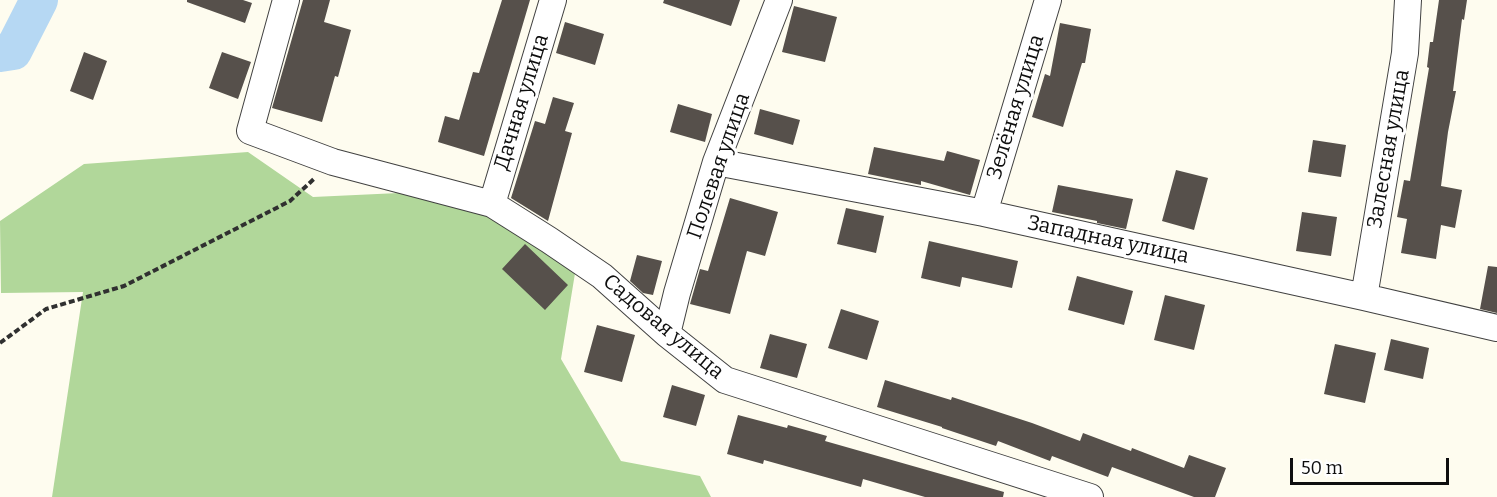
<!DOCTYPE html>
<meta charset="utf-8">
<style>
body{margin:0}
#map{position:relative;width:1497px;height:497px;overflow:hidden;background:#fefcef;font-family:Bitter,serif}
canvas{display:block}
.scale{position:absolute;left:1290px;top:458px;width:159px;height:27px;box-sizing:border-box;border:3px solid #0e0e0e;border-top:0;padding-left:8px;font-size:18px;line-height:21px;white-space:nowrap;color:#0e0e0e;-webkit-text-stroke:4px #fff;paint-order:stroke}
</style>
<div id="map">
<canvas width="1497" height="497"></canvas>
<div class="scale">50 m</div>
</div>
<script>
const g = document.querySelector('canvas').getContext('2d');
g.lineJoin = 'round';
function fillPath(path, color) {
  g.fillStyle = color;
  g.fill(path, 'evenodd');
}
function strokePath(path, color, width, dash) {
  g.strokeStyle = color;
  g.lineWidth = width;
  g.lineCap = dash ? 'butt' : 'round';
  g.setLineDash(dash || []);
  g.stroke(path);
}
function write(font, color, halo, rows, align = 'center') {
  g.font = font + ' Bitter,serif';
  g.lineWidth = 6;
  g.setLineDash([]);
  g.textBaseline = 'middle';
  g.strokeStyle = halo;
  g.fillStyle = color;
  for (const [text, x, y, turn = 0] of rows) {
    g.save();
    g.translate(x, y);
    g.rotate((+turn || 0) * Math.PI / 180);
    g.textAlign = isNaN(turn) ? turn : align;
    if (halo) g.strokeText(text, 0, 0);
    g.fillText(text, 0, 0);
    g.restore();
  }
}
fillPath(new Path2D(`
 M248,152L313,197L463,190L577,261L561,359L621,461L700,476L711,497H52L83,292L1,293L0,221L84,164Z`), '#b1d79a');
strokePath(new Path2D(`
 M0,53L13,51L39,0`), '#b6d8f3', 38);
fillPath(new Path2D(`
 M187,0H243L252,3L245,23L187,2Z
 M303,0H330L324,22L351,30L338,77L335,76L322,122L272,108Z
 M502,0H530L484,156L438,142L445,116L459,120L473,72L479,73Z
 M664,0H740L731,26L663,3Z
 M1439,0H1467L1464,20L1462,19L1453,91H1456L1448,132L1441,186L1462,190L1455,228L1441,225L1436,259L1401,253L1407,219L1397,217L1404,180L1410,181L1429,68L1427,67L1430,42H1433Z
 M794,6L837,17L825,62L782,52Z
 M565,22L604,34L595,65L556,53Z
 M1060,23L1091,29L1085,63H1082L1063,127L1032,117L1045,74L1050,76Z
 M84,52L107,61L93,100L70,91Z
 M222,52L251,62L238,99L209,88Z
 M553,97L574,103L565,131L572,133L548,221L511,198L535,121L545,124Z
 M678,104L712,114L705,142L670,132Z
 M760,109L800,120L793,145L754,134Z
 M1313,140L1346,145L1341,177L1308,172Z
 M874,147L944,161L947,151L980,160L970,195L921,181V185L868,174Z
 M1176,170L1208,178L1194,230L1162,221Z
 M1058,185L1133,199L1126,229L1097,223V221L1052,212Z
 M730,198L778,212L765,256L747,251L730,314L690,304L700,269L708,271Z
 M846,208L884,216L876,253L837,244Z
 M1302,212L1337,217L1331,256L1296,251Z
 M929,241L1018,261L1012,288L962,277L960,287L921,278Z
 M525,244L568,285L545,310L502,269Z
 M637,255L662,261L653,295L643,293L630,281Z
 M1488,266L1497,267V313L1480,309Z
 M1077,276L1133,291L1124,325L1068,310Z
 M1165,295L1205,305L1194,350L1154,340Z
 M841,309L879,321L867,360L828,348Z
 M597,325L635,335L622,382L584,372Z
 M770,334L807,344L797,378L760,368Z
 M1391,339L1429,348L1423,379L1384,370Z
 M1335,344L1376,353L1365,403L1324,394Z
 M885,380L951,400L952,397L1032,423L1080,441L1083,433L1131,451L1132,448L1184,468L1189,455L1226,468L1215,497H1194L1112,467L1108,477L1052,456L1050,461L998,441L996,446L942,428V427L877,407Z
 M672,385L705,395L696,426L663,417Z
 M738,415L787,428L788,425L827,436L825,441L1004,492L1003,497H925L863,479L861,487L764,460L763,464L727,454Z`), '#56504b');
const minor = new Path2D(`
 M286,0L250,131L333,162L492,204L549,240L602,276L667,334L725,380L1090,497
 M716,162L984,213L1364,297L1497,328
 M492,204L553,0
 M984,213L1048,0
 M1364,297L1405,53L1408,0
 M667,334L677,293L716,162L779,0`);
strokePath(minor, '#414141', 28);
strokePath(new Path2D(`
 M0,343L46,309L124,286L290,201L315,178`), '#303030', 4, [6, 3]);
strokePath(minor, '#fff', 26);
write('21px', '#0e0e0e', '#fff', [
 ["Дачная улица",522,102,-73],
 ["Зелёная улица",1016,107,-73],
 ["Залесная улица",1389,149,-80],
 ["Полевая улица",719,166,-71],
 ["Западная улица",1108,240,12],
 ["Садовая улица",663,327,40]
]);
</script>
